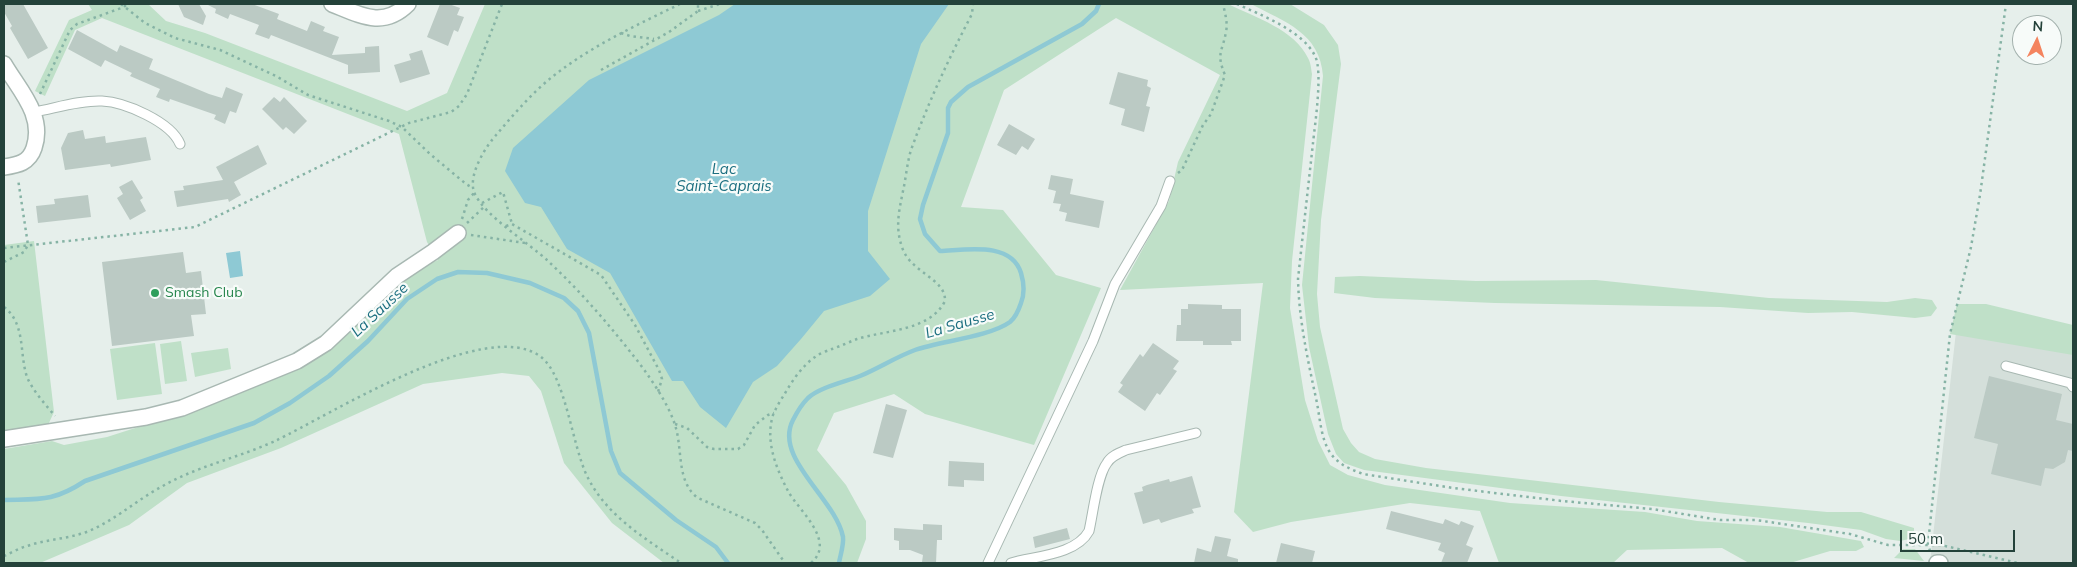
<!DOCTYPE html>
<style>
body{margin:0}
#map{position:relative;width:2077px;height:567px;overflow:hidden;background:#e6efeb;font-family:Mulish,sans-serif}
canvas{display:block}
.frame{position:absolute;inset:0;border:5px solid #24423a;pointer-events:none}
.north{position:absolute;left:2012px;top:15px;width:50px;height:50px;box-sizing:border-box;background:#f7fbf9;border:1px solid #a3b1ad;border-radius:50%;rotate:4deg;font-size:14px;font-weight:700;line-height:20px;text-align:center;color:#24423a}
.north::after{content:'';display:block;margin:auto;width:18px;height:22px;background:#f4845f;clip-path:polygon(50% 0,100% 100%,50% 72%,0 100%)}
.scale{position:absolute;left:1900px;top:530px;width:115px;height:22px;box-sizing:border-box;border:2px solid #24423a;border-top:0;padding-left:6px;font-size:15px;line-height:18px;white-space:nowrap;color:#24423a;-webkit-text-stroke:4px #f7fbf9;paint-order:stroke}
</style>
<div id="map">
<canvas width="2077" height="567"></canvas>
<div class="frame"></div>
<div class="north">N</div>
<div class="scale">50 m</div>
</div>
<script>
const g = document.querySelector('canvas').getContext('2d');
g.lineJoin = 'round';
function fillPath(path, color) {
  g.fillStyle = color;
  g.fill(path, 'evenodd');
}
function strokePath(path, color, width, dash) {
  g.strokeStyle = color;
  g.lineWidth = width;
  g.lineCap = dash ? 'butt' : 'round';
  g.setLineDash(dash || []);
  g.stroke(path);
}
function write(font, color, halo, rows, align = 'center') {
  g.font = font + ' Mulish,sans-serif';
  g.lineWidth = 4.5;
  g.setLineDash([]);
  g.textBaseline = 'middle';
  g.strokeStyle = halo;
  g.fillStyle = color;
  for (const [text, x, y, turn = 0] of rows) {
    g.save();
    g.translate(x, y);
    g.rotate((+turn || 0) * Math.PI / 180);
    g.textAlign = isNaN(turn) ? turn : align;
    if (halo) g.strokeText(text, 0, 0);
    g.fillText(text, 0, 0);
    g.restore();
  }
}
fillPath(new Path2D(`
 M1958,314L2073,336V563H1930Z`), '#d4dfda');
fillPath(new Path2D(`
 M88,4H148L166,21L205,33L407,111L447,93L485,4H1228C1255,17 1295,30 1308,58C1311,63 1311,69 1312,74L1292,261L1290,308L1305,400L1318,441L1330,465L1348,475L1385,485L1510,503L1645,512L1697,521L1780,527L1861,541L1864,547L1856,551H1830L1790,563H1749L1722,548L1627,550L1613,563H1499L1480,511L1410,503L1291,522L1253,532L1234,512L1263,283L1120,290L1169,201L1178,162L1220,75L1116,18L1004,90L961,207L1003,210L1056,275L1101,288L1034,445L925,414L894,394L834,413L817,450L846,485L866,521V539L857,563H664L612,523L564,463L541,391L529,376L502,373L423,384L281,448L187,483L129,525L40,563H4V449L52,441L64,445L107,437L226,399L310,358L411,272L438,260L427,242L399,134L102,18L75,30L45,96L35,91L69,20L92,10Z
 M1251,4H1290L1324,25L1338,45L1341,64L1321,220L1317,294L1320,327L1343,429L1351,443L1359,452L1375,459L1426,468L1719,502L1827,512H1861L1914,528V538L1900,541L1886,539L1861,530L1808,523L1561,496L1364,470L1344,463L1336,454L1328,434L1309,347L1302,285L1323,76C1320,33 1285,22 1251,4Z
 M34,241L54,412L48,425L4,432V245Z
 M1360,276L1476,281L1596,280L1769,298L1887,302L1915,298L1932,300L1937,308L1931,316L1915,318L1852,312L1808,313L1720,307L1495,303L1375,298L1334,293L1335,277Z
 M1957,304H1986L2073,325V355L1950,334Z
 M181,341L187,381L165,384L160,344Z
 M155,343L162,394L117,400L110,349Z
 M228,348L231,369L195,377L191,353Z
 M1903,549H1915L1924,561L1894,558Z`), '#bfe0c8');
fillPath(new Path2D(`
 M735,4H949L921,44L868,211V251L890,279L870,296L824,311L801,339L777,366L753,382L726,428L700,407L683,381H672L610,273L567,249L541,207L525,203L505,171L513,148L589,80L719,15Z
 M240,251L243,276L230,278L226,253Z`), '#8ec9d4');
strokePath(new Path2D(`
 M4,500C40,499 53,502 85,481L254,423L290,403L329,376L368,341L407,299L437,279L458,272L487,273L530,283L564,298L578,311L589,333L611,451L620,473L676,520L716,547L728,563
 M839,563C840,556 844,545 843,537C836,499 773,458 793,420C796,414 803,403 808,398C820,387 845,382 860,376C879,368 896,357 915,350C940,341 989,337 1010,322C1015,318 1019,309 1021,303C1025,293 1024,283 1021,273C1011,241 966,250 940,251L925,234L920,219L923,205L948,133V108L951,102L968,87L1082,24L1096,11L1099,4`), '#8ec9d4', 4.5);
fillPath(new Path2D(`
 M4,4H23L48,48L28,59L10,28L12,26L4,12Z
 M178,4H199L206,16L203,25L184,17Z
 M206,4H252L279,14L277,19L307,31L311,21L325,27L323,31L339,37L332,55L365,53V47L379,46L380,72L348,74V65L271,35L269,39L255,34L259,25L230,14L228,19L215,13L216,9Z
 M440,4H449L460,8L457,15L464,17L458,32L454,30L448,46L427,37Z
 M77,30L117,52L120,45L153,59L149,69L209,94L222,98L226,87L243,94L236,113L230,111L225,124L214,119L216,115L170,99L169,102L156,97L160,89L130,76L132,73L105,60L101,67L68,49Z
 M422,50L430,74L400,83L394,65L411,60L409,54Z
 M1118,72L1148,80L1147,86L1151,88L1146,106L1150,107L1144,132L1121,125L1125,109L1109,104Z
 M274,97L280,102L284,97L307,121L294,134L286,127L283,130L262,109Z
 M1009,124L1035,139L1028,150L1022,146L1016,155L997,145Z
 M83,130L85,139L105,136L106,143L146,137L151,160L111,167L110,164L65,170L61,148L68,133Z
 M258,145L267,164L234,182L241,195L229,202L228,199L177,207L174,191L184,190L183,186L223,180L216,167Z
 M1051,175L1073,179L1070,194L1104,201L1099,228L1065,221L1067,213L1059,211L1061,204L1053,203L1056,191L1048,189Z
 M132,180L143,198L140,200L146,211L130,220L117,198L123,194L119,187Z
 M88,195L91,217L38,223L36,206L55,204L54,199Z
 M183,252L186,273L201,271L206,314L191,315L194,336L112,346L102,262Z
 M1188,304L1222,305V309H1241V341H1231L1232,345H1203V341H1176L1177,325H1181V309H1188Z
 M1153,343L1179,361L1173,369L1177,371L1160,395L1157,393L1145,411L1118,392L1123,385L1120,383L1140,354L1143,357Z
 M1989,376L2062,394L2056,420L2073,424V451L2068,450L2065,462L2053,469L2045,468L2041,486L1991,474L1998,444L1974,438Z
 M886,404L907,410L893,458L873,453Z
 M949,461L984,463V481L964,480V487L948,486Z
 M1192,476L1201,507L1192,509L1194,513L1173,519L1161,523L1159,519L1143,524L1134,493L1143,491L1142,487L1147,485L1169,479L1170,482Z
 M1391,511L1443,524L1445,519L1459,525L1461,521L1474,526L1466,545L1473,548L1467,563H1441L1445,553L1438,550L1441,543L1386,529Z
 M923,524L942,525V540H937L936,563L922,562L923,555L910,550H899V541L894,540V528L923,530Z
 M1067,528L1070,539L1035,548L1033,537Z
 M1215,536L1231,539L1227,556L1238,559V563H1194L1197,548L1211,552Z
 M1281,543L1315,551L1312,563H1276Z`), '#bbcac4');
const service = new Path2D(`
 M34,112C56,108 80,100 102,101C125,102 171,122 180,144
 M2006,366L2070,383L2073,387
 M988,563L1093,341L1115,284L1161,206L1170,181
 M1011,563C1035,556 1076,555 1089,531C1093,514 1097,476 1107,463C1111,456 1119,453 1126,450L1196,433`);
const minor = new Path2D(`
 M332,4C360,15 383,29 408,4
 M4,64C19,90 45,115 34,148C29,163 18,165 4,167
 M4,439L146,417L182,408L297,361L326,343L397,276L433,252L458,233
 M1937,563H1940`);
strokePath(service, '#a8b8b2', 11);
strokePath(minor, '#a8b8b2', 18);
strokePath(new Path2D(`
 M121,4L145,23L175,38L220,50L276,76L308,95L389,121L402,127L430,154L466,184L473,188
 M680,4C637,25 591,46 552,77C532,93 514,114 497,134C486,146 468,174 474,192C483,215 529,243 548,261C579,290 606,321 632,354C646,371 669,404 675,425C683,449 676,482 698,498L755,523L762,530L785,563
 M1237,4C1261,15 1303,31 1315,56C1323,71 1315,124 1313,143C1308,188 1303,233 1298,279C1299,321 1308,361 1317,403C1320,419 1321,437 1329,451C1337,464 1350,469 1363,474L1453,488L1562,501L1652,509L1720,520H1756L1850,534L1888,545H1941L2018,563
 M698,11L720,4
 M621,33L630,36L654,39
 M601,70L669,32L698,11V4
 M40,94L70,30L77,24L124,7L127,4
 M1178,173L1182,170L1203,125L1211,114L1225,75C1216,53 1222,53 1226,32C1228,23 1225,13 1223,4
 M482,203L503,192L512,224
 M462,219L468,200L474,193
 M467,223L484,207
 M506,226L512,224L601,275L635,325L659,370L662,379L658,392
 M471,235L525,243
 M4,248L195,227L409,123L451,112L459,106L467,94L502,4
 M4,262L24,252L28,245L18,179
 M4,307C26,324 19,353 27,377C33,391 45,404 55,416
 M675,424L687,428L707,447L714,449H738L744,445L755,425L768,415L774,413
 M1930,551L1928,544L1950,334L1971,247L1980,195L2006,4
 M4,556C11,553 19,548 27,546C47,539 69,539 89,531C115,520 137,500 161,487C197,466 238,458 275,441C330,415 487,315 541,357C566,376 572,447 588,478C608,517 646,539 681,563
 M811,563C837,541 798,510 788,491C776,468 765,441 773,415C776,408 780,401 784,395C792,381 802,366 815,357C820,353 827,351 832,349C841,346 849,342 857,339C886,330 930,331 945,301C946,278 910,273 902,247C895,227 899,211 903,191C906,178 907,163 911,150C928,103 949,58 972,14L973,4`), '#86b3a5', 2.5, [2.5, 4]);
strokePath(service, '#fff', 9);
strokePath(minor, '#fff', 15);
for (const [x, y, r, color] of [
 [155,293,5,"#2e9e5b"]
]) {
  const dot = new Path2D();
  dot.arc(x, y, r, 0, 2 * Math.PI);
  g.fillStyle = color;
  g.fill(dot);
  strokePath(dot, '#f7fbf9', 2);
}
write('14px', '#27864d', '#f7fbf9', [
 ["Smash Club",165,293]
], 'left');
write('italic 15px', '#1c6f80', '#f7fbf9', [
 ["Lac",724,169],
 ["Saint-Caprais",724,186],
 ["La Sausse",380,310,-43],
 ["La Sausse",960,324,-16]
]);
</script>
